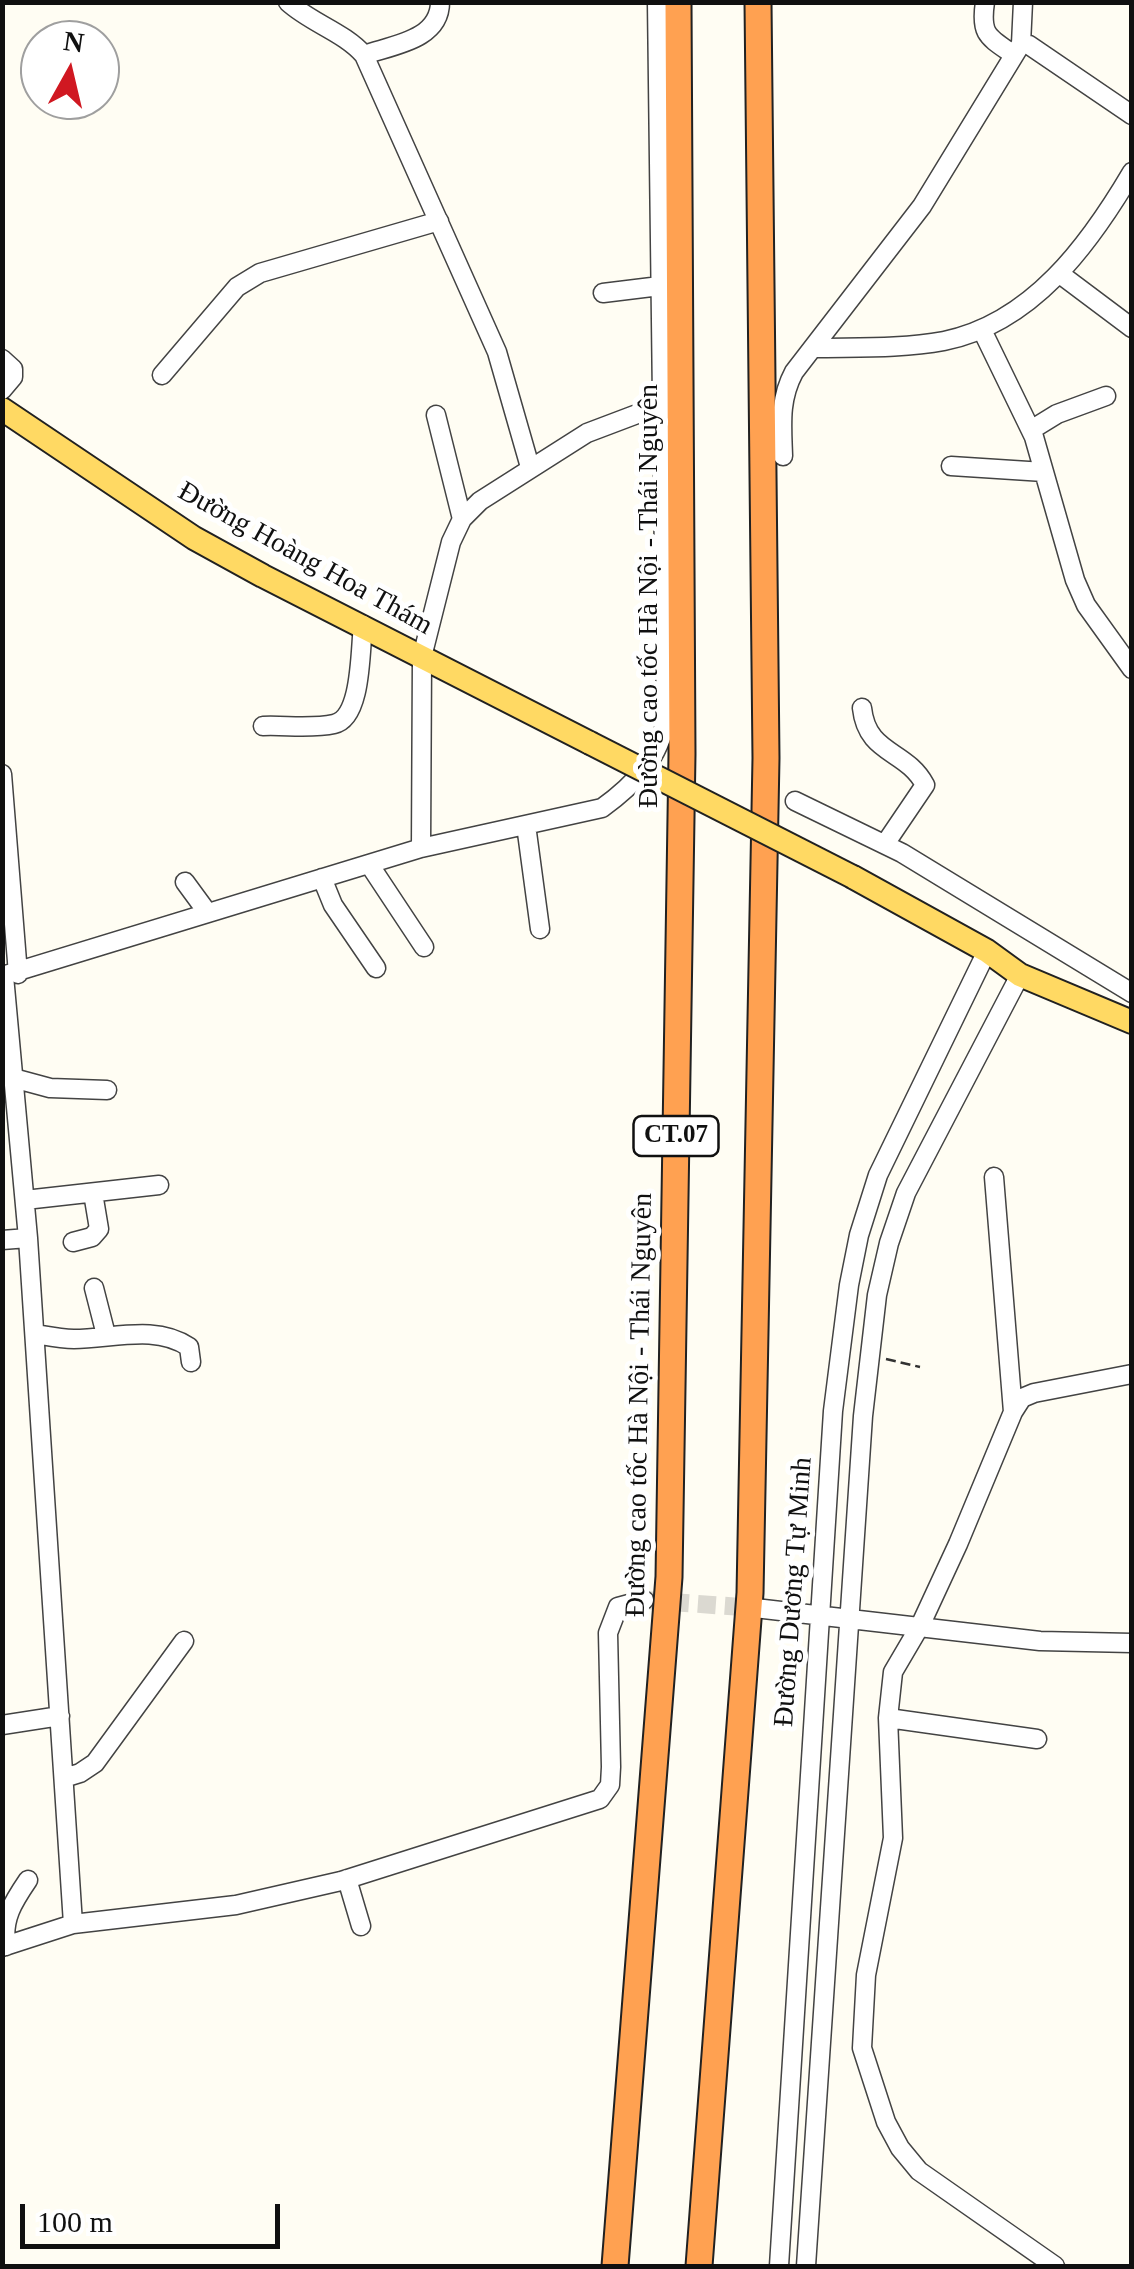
<!DOCTYPE html>
<meta charset="utf-8">
<style>
body{margin:0}
#map{position:relative;width:1134px;height:2269px;overflow:hidden;background:#fffdf3;font-family:"Times New Roman",serif}
canvas{display:block}
.frame{position:absolute;inset:0;border:5px solid #101010;pointer-events:none}
.north{position:absolute;left:20px;top:20px;width:100px;height:100px;box-sizing:border-box;background:#fff;border:2px solid #9f9f9f;border-radius:50%;rotate:8deg;font-size:28px;font-weight:700;line-height:40px;text-align:center;color:#101010}
.north::after{content:'';display:block;margin:auto;width:35px;height:45px;background:#d01821;clip-path:polygon(50% 0,100% 100%,50% 72%,0 100%)}
.scale{position:absolute;left:20px;top:2204px;width:260px;height:45px;box-sizing:border-box;border:5px solid #101010;border-top:0;padding-left:12px;font-size:30px;line-height:35px;white-space:nowrap;color:#101010;-webkit-text-stroke:8px #fff;paint-order:stroke}
</style>
<div id="map">
<canvas width="1134" height="2269"></canvas>
<div class="frame"></div>
<div class="north">N</div>
<div class="scale">100 m</div>
</div>
<script>
const g = document.querySelector('canvas').getContext('2d');
g.lineJoin = 'round';
function strokePath(path, color, width, dash) {
  g.strokeStyle = color;
  g.lineWidth = width;
  g.lineCap = dash ? 'butt' : 'round';
  g.setLineDash(dash || []);
  g.stroke(path);
}
function write(font, color, halo, rows, align = 'center') {
  g.font = font + ' "Times New Roman",serif';
  g.lineWidth = 10;
  g.setLineDash([]);
  g.textBaseline = 'middle';
  g.strokeStyle = halo;
  g.fillStyle = color;
  for (const [text, x, y, turn = 0] of rows) {
    g.save();
    g.translate(x, y);
    g.rotate((+turn || 0) * Math.PI / 180);
    g.textAlign = isNaN(turn) ? turn : align;
    if (halo) g.strokeText(text, 0, 0);
    g.fillText(text, 0, 0);
    g.restore();
  }
}
strokePath(new Path2D(`
 M644,1600L755,1608`), '#dbd9d1', 18, [18, 9]);
const minor = new Path2D(`
 M288,2C311,23 344,32 364,55L497,352L530,467
 M985,2C980,35 988,37 1014,55
 M1021,44L1023,2
 M364,55C393,45 440,40 440,2
 M1060,274L1132,328
 M603,293L660,286
 M982,330L1034,437L1075,580L1086,605L1132,669
 M814,348C857,347 901,349 944,341C1032,323 1089,245 1132,172
 M2,359L13,369V377L2,390
 M162,375L237,287L260,273L439,221
 M436,415L462,519
 M1031,430L1057,414L1106,396
 M783,456C782,425 779,400 794,372L922,206L1021,44L1029,45L1132,115
 M951,466L1044,472
 M862,708C867,755 906,749 925,785L885,844
 M263,726C285,725 312,729 334,724C362,718 360,650 363,625
 M2,774L18,974
 M795,801L902,853L1132,993
 M526,825L540,929
 M421,848L422,657L451,542L462,519L480,501L587,433L661,405
 M369,864L424,947
 M322,878L333,905L376,968
 M185,882L207,912
 M2,976L421,848L602,808C634,785 660,758 666,718L657,2
 M4,976L28,1238L73,1924
 M13,1078L50,1088L107,1090
 M994,1177L1013,1412
 M25,1200L159,1185
 M2,1240L28,1238
 M73,1242L92,1237L99,1229L93,1193
 M94,1288L106,1335
 M35,1334C47,1336 61,1339 74,1339C112,1339 155,1324 189,1347L191,1362
 M755,1608L1040,1641L1132,1643
 M888,1718L1037,1739
 M2,1725L60,1716
 M64,1778L80,1773L95,1763L184,1641
 M347,1879L361,1926
 M6,1946C2,1919 13,1902 28,1880
 M2,1947L73,1924L236,1905L341,1881L600,1799L610,1785L611,1767L608,1633L618,1607L644,1600
 M779,2266L833,1411L849,1285L859,1235L878,1175L987,951
 M806,2266L863,1416L877,1295L889,1243L906,1193L1020,975
 M1055,2266L919,2171L900,2148L886,2122L862,2048L866,1975L893,1838L888,1718L893,1672L920,1626L958,1544L1013,1412L1022,1398L1034,1393L1132,1374`);
const major = new Path2D(`
 M2,409L194,538L263,576L590,743
 M853,877L987,951L1020,975L1132,1022`);
const highway = new Path2D(`
 M615,2266L669,1577L682,754L678,2
 M699,2266L750,1593L766,758L758,2`);
strokePath(minor, '#434343', 21);
strokePath(major, '#212121', 26);
strokePath(highway, '#212121', 29);
strokePath(new Path2D(`
 M886,1359L920,1367`), '#323232', 2.5, [10, 5]);
strokePath(minor, '#fff', 18);
strokePath(major, '#ffd963', 22);
strokePath(highway, '#ffa151', 25);
const majorBridge = new Path2D(`
 M590,743L853,877`);
strokePath(majorBridge, '#212121', 26, []);
strokePath(majorBridge, '#ffd963', 22);
for (const [x, y, w] of [
 [676,1136,85]
]) {
  const box = new Path2D();
  box.roundRect(x - w / 2, y - 20, w, 40, 8);
  g.fillStyle = '#fff';
  g.fill(box);
  strokePath(box, '#101010', 2.5);
}
write('bold 25px', '#101010', null, [
 ["CT.07",676,1136]
]);
write('28px', '#101010', '#fff', [
 ["Đường Hoàng Hoa Thám",305,559,29],
 ["Đường cao tốc Hà Nội - Thái Nguyên",650,596,-90],
 ["Đường cao tốc Hà Nội - Thái Nguyên",640,1405,-89],
 ["Đường Dương Tự Minh",794,1592,-86]
]);
</script>
